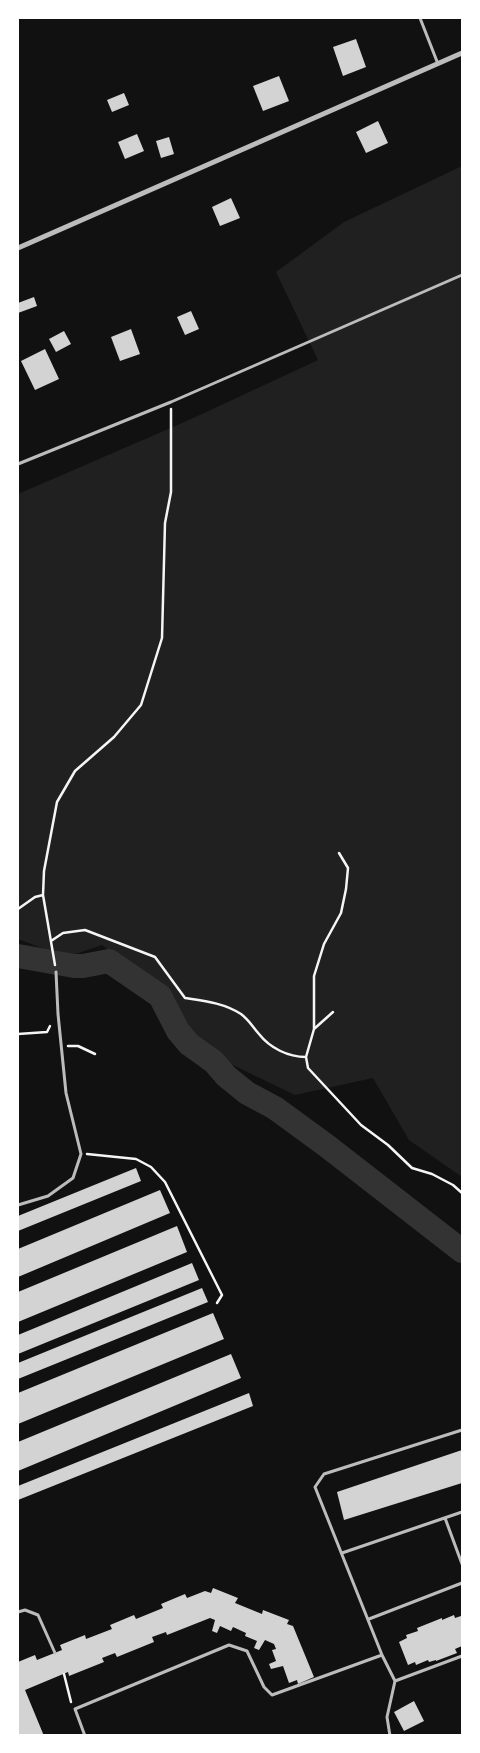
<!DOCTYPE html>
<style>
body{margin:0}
#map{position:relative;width:480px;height:1753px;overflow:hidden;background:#111;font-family:Overpass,sans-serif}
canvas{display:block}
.frame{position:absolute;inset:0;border:19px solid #fff;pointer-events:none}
</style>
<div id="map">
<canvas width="480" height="1753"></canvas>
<div class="frame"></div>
</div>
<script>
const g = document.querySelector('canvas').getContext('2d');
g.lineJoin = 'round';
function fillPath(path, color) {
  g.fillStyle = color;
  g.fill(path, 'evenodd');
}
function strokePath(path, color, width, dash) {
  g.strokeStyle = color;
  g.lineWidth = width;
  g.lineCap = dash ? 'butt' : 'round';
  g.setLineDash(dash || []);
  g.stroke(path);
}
fillPath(new Path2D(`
 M462,166V1177L409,1140L373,1078L295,1095L189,1044L170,1009L163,992L102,945L66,957L18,939V494L189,420L318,360L276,272L344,222Z`), '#202020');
strokePath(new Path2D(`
 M18,956L74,966H83L109,961L160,996L178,1031L189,1044L214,1062L226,1076L247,1093L275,1108L327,1146L462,1251`), '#333', 24);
fillPath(new Path2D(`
 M356,39L366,67L343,76L333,47Z
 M279,76L289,101L263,111L253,86Z
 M124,93L129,105L112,112L107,100Z
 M378,121L388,143L366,153L356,132Z
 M137,134L144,151L125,159L118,142Z
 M169,137L174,154L161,158L156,141Z
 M231,198L240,218L220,226L212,207Z
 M34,297L37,306L18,313V303Z
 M191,311L199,329L185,335L177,317Z
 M131,329L140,354L120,361L111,337Z
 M64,331L71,344L56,352L49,339Z
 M45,349L59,379L35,390L21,361Z
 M136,1168L141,1181L18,1231V1216Z
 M160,1190L170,1213L18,1277V1249Z
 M177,1226L187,1252L18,1322V1292Z
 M192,1263L199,1280L18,1354V1335Z
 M202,1288L208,1302L18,1379V1363Z
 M213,1313L224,1339L18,1424V1393Z
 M231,1354L241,1378L18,1471V1442Z
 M249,1393L253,1406L18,1500V1486Z
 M462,1450V1483L344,1520L337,1492Z
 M213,1588L238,1598L235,1603L262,1614L263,1610L289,1620L287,1624L293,1626L314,1677L298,1684L297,1680L289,1683L283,1666L271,1669L269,1664L276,1661L272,1650L276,1649L274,1644L265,1640L259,1650L254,1648L257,1641L245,1636L246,1633L233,1627L231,1631L220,1626L217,1633L212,1631L215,1620L210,1618L167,1635L166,1632L152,1637L154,1642L117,1657L115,1653L102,1658L104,1662L69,1676L68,1672L25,1690L44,1736H18V1662L35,1655L37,1660L62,1650L60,1645L85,1635L86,1639L112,1629L110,1625L134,1615L136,1619L163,1608L161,1604L185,1594L187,1598L205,1591L211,1593Z
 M454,1615L455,1618L461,1616L462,1620V1646L455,1649L457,1653L436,1661V1660L429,1662L428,1660L416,1665L415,1662L408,1665L399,1642L407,1638L406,1635L418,1631L417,1628L442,1618V1620Z
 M414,1701L424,1721L404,1731L394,1712Z`), '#d3d3d3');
strokePath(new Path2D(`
 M18,909L35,897L43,895
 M51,941L63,933L85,930L155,957L185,998C205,1001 224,1003 241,1014C249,1020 252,1026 259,1034C270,1048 288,1057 306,1057L308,1068L361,1125L388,1145L412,1168L432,1174L453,1185L462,1193
 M55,965L43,895L44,871L57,802L75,771L114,737L141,705L162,638L165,523L171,492V409
 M314,1029V976L324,944L341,913L346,889L348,868L339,853
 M18,1034L47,1032L50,1026
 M68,1046H78L95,1054
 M306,1057L314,1029L333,1012
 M87,1154L136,1159L151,1167L165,1182L222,1295L217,1303
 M64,1674L71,1702`), '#f5f5f5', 2.5);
strokePath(new Path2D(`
 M420,18L438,64
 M18,464L171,402L462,275
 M18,1205L48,1196L73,1178L81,1154L66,1093L58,1014L56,972
 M445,1518L462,1564
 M342,1553L462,1512
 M18,1612L25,1610L38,1615L55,1653
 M369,1619L462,1583
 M382,1655L315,1487L324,1474L462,1430
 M85,1736L75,1709L229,1645L247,1651L264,1687L272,1695L382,1655L395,1681L462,1656
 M390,1736L387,1717L395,1681`), '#bcbcbc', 3);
strokePath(new Path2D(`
 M18,248L462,53`), '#bcbcbc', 5);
</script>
